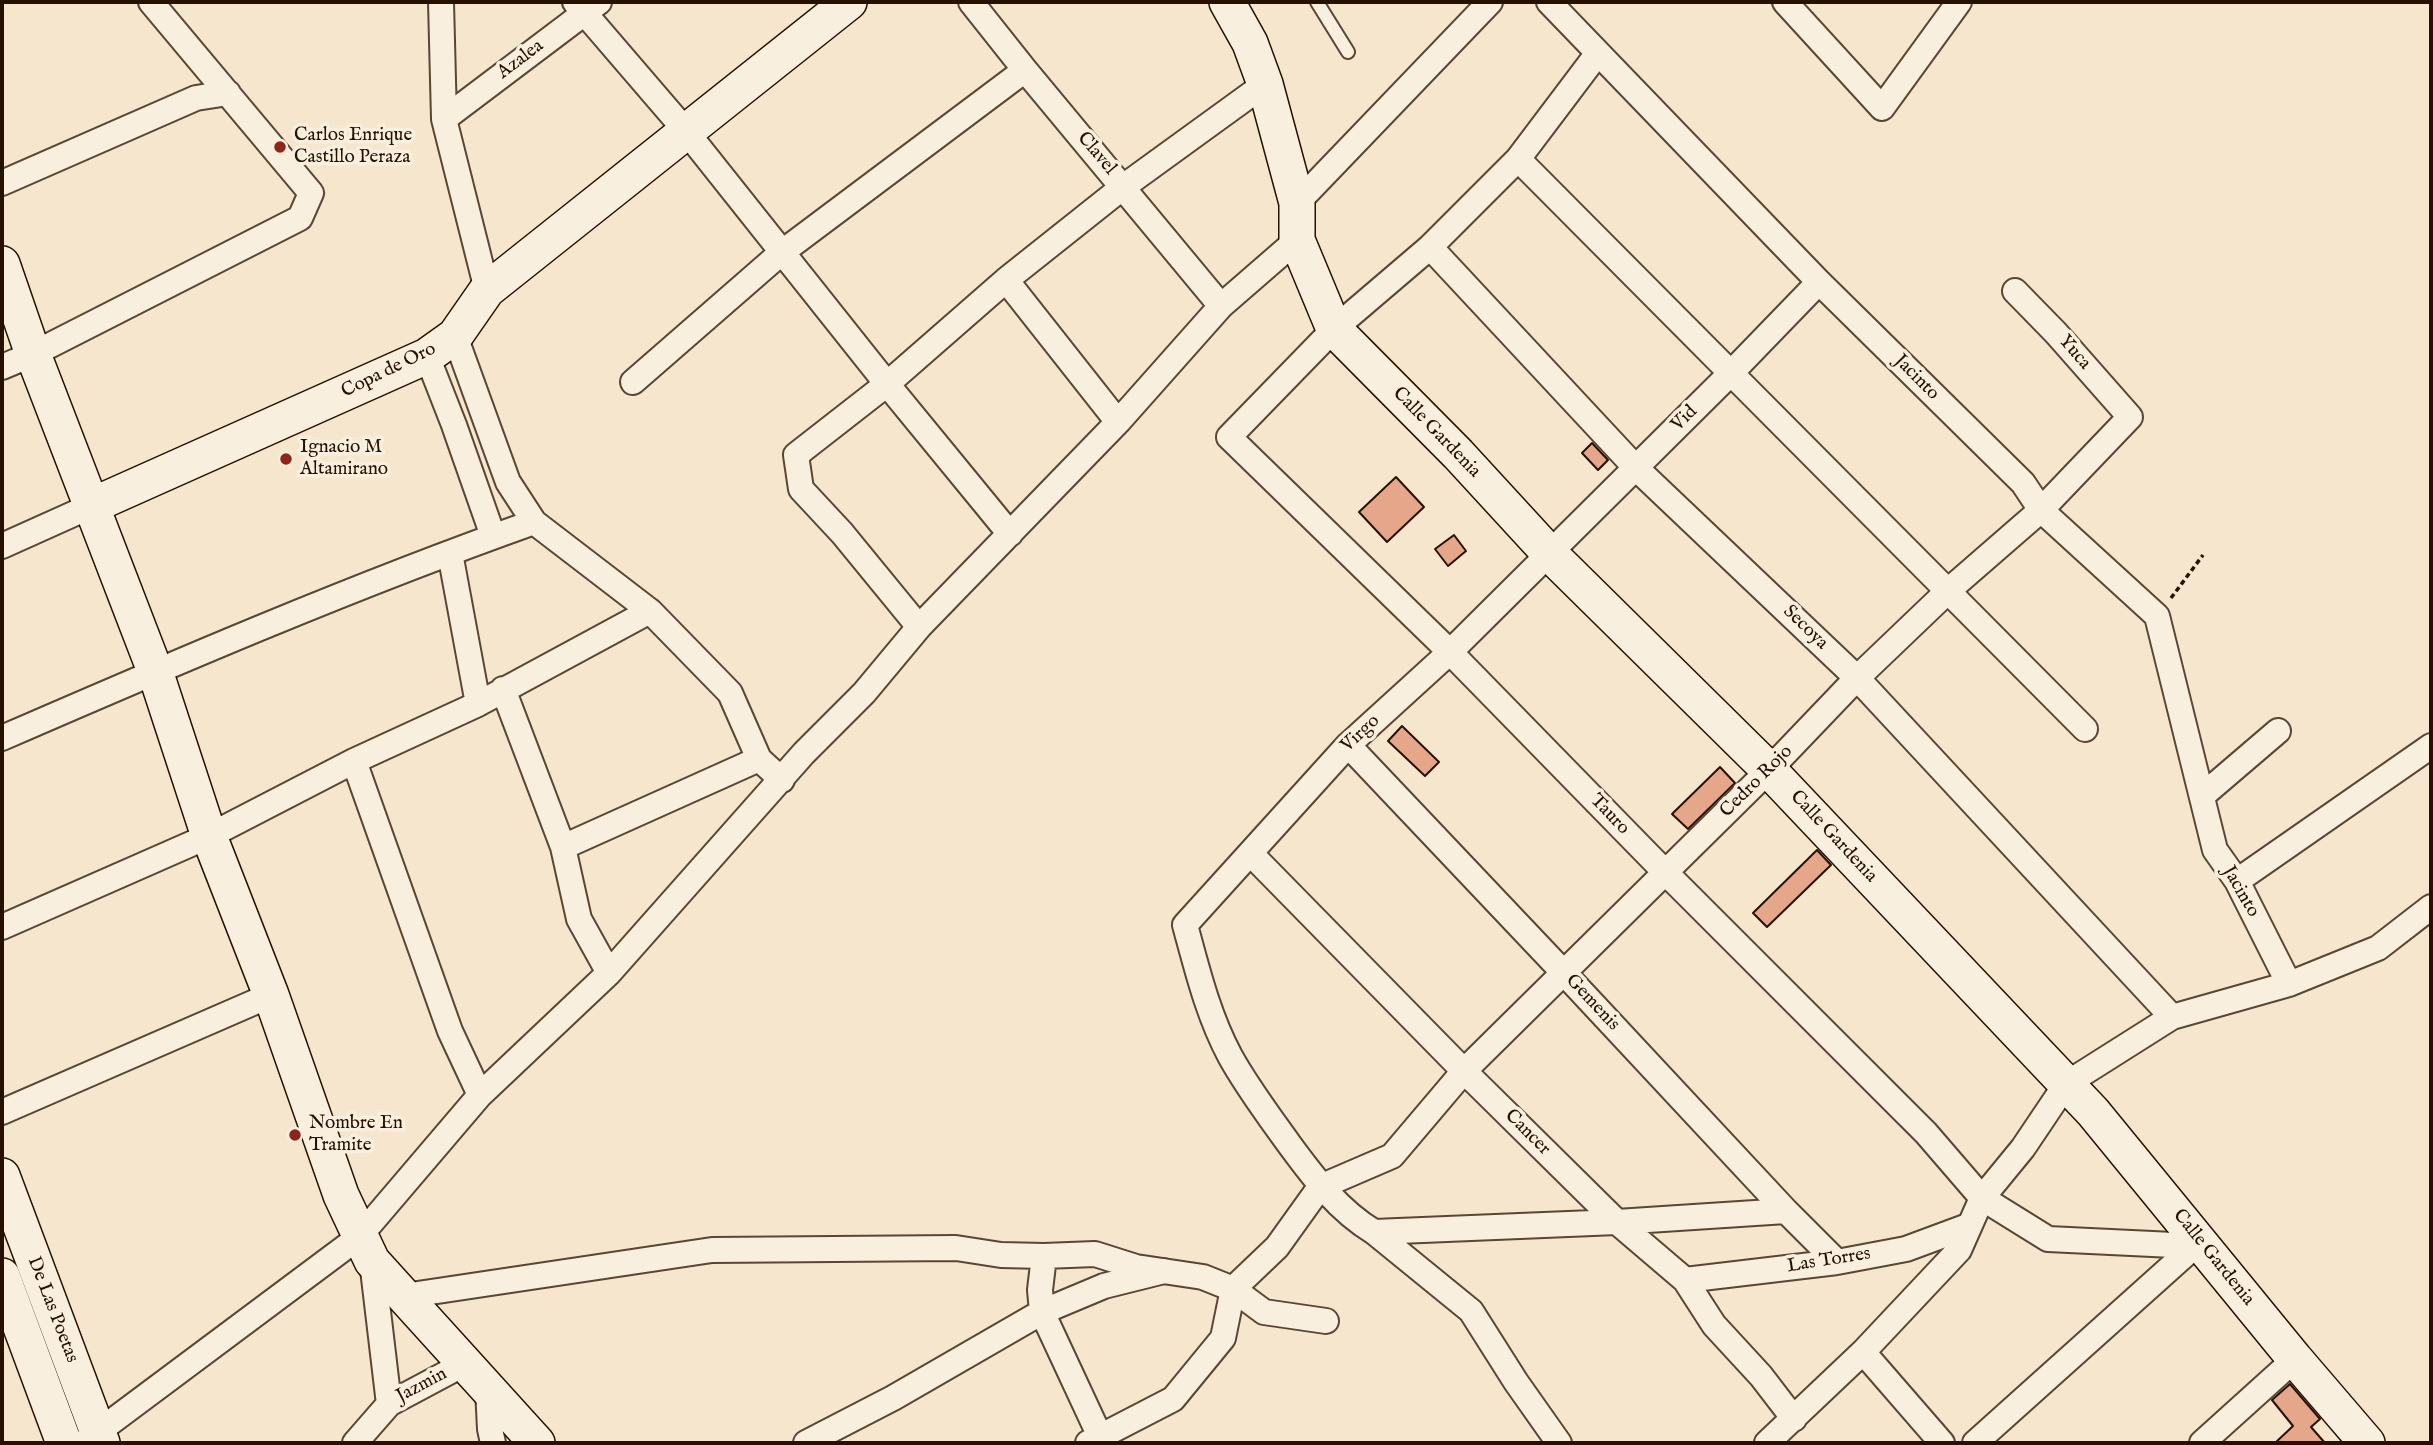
<!DOCTYPE html>
<style>
body{margin:0}
#map{position:relative;width:2433px;height:1445px;overflow:hidden;background:#f5e6cd;font-family:"IM FELL English",serif}
canvas{display:block}
.frame{position:absolute;inset:0;border:4px solid #261101;pointer-events:none}
</style>
<div id="map">
<canvas width="2433" height="1445"></canvas>
<div class="frame"></div>
</div>
<script>
const g = document.querySelector('canvas').getContext('2d');
g.lineJoin = 'round';
function fillPath(path, color) {
  g.fillStyle = color;
  g.fill(path, 'evenodd');
}
function strokePath(path, color, width, dash) {
  g.strokeStyle = color;
  g.lineWidth = width;
  g.lineCap = dash ? 'butt' : 'round';
  g.setLineDash(dash || []);
  g.stroke(path);
}
function write(font, color, halo, rows, align = 'center') {
  g.font = font + ' "IM FELL English",serif';
  g.lineWidth = 7;
  g.setLineDash([]);
  g.textBaseline = 'middle';
  g.strokeStyle = halo;
  g.fillStyle = color;
  for (const [text, x, y, turn = 0] of rows) {
    g.save();
    g.translate(x, y);
    g.rotate((+turn || 0) * Math.PI / 180);
    g.textAlign = isNaN(turn) ? turn : align;
    if (halo) g.strokeText(text, 0, 0);
    g.fillText(text, 0, 0);
    g.restore();
  }
}
const building = new Path2D(`
 M1592,443L1608,460L1598,470L1582,453Z
 M1396,477L1424,507L1387,542L1359,512Z
 M1454,535L1466,551L1448,566L1435,549Z
 M1402,726L1439,762L1425,776L1388,741Z
 M1720,767L1735,783L1688,829L1672,814Z
 M1817,850L1831,865L1767,927L1753,913Z
 M2290,1384L2320,1419L2311,1427L2325,1443H2275L2293,1426L2272,1400Z`);
fillPath(building, '#e5a68a');
strokePath(building, '#261101', 2);
const lane = new Path2D(`
 M1317,2L1348,52`);
const street = new Path2D(`
 M441,2L444,119L487,290
 M575,2L685,130L887,384L1010,534
 M971,2L1025,70L1221,306
 M1549,2L1819,282L2023,483L2041,510L2157,616L2215,850L2237,881L2289,984
 M1785,2L1882,108L1959,2
 M1598,53L1518,159L1430,247L1334,329L1229,437L1450,652L1666,873L1926,1133L1982,1198L2048,1239L2194,1246
 M444,119L599,2
 M1518,159L2085,729
 M2,183L196,98L228,93
 M1297,203L1490,2
 M1430,247L1636,468L1857,678L2172,1017
 M1006,280L1118,422
 M455,336L508,482L534,522L650,611L730,693L759,759L782,780
 M427,356L454,425L493,536
 M2,367L33,354L300,218L311,193L151,2
 M633,382L781,253L1025,70
 M2,546L91,506
 M450,553L478,704
 M919,627L842,533L801,489L796,455L887,384L1006,280L1123,187L1265,84
 M503,689L563,847L579,919L609,973
 M2,738C177,662 354,586 534,522
 M1348,745L1564,973L1786,1211L1837,1262
 M354,761L450,1031L480,1095
 M2202,796L2278,731
 M563,847L759,759
 M1251,854L1464,1071L1617,1222L1685,1280L1714,1325L1761,1376L1794,1419
 M2237,881L2431,746
 M2,927L209,836L354,761L478,704L650,611
 M2,1112L271,995
 M1374,1232L1617,1222L1786,1211
 M1044,1256L1095,1254L1136,1267L1203,1277L1233,1289L1264,1312L1326,1321
 M372,1261L389,1404
 M1685,1280L1837,1262L1906,1249L1968,1226
 M404,1296L712,1250L956,1248L1001,1255L1044,1256L1040,1290L1042,1312L1103,1443
 M1863,1352L1942,1443
 M488,1389L490,1429L493,1443
 M87,1440L359,1237L480,1095L609,973L804,753L864,693L919,627L1118,422L1221,306L1297,240
 M355,1443L389,1404L464,1364
 M806,1443L893,1398L1042,1312L1104,1286L1164,1271
 M1088,1443L1173,1399L1223,1338L1233,1289L1277,1247L1320,1187L1392,1156L1464,1071L1769,770L1857,678L1949,590L2041,510L2130,417L2056,333L2015,291
 M1559,1443L1516,1382L1471,1311L1374,1232C1338,1210 1314,1178 1289,1144C1269,1116 1247,1087 1230,1056C1208,1015 1197,969 1185,925L1348,745L1450,652L1730,374L1819,282
 M1767,1443L1863,1352L1959,1250L1982,1198L2023,1148L2066,1084L2172,1017L2289,984L2378,948L2431,907
 M1975,1443L2199,1242
 M2202,1443L2295,1359`);
const secondary = new Path2D(`
 M1227,2L1250,43L1265,84L1297,203V240L1334,329L1458,454L1549,553L1769,770L2093,1112L2295,1359L2367,1443
 M2,264L33,354L155,671L209,836L271,995L341,1195L372,1261L537,1443
 M91,506L427,356L455,336L487,290L849,2
 M2,1176L102,1443
 M2,1276L64,1443`);
strokePath(lane, '#5a4634', 16);
strokePath(street, '#5a4634', 28);
strokePath(secondary, '#261101', 38);
strokePath(new Path2D(`
 M2171,598L2203,555`), '#261101', 3.5, [5, 3.5]);
strokePath(lane, '#f8efde', 12);
strokePath(street, '#f8efde', 24);
strokePath(secondary, '#f8efde', 35);
for (const [x, y, r, color] of [
 [280,147,7,"#8f2418"],
 [286,459,7,"#8f2418"],
 [295,1135,7,"#8f2418"]
]) {
  const dot = new Path2D();
  dot.arc(x, y, r, 0, 2 * Math.PI);
  g.fillStyle = color;
  g.fill(dot);
  strokePath(dot, '#f8efde', 2.5);
}
write('19px', '#261101', '#f8efde', [
 ["Azalea",521,60,-37],
 ["Clavel",1096,154,50],
 ["Yuca",2074,353,49],
 ["Copa de Oro",389,371,-26],
 ["Jacinto",1916,378,45],
 ["Vid",1685,419,-45],
 ["Calle Gardenia",1436,433,46],
 ["Secoya",1805,628,44],
 ["Virgo",1361,734,-43],
 ["Cedro Rojo",1757,782,-45],
 ["Tauro",1609,815,46],
 ["Calle Gardenia",1833,837,47],
 ["Jacinto",2240,892,60],
 ["Gemenis",1592,1003,47],
 ["Cancer",1527,1133,45],
 ["Calle Gardenia",2213,1258,51],
 ["Las Torres",1829,1261,-9],
 ["De Las Poetas",52,1310,69],
 ["Jazmin",422,1386,-28]
]);
write('19px', '#261101', '#f8efde', [
 ["Carlos Enrique",294,136],
 ["Castillo Peraza",294,158],
 ["Ignacio M",300,448],
 ["Altamirano",300,470],
 ["Nombre En",309,1124],
 ["Tramite",309,1146]
], 'left');
</script>
